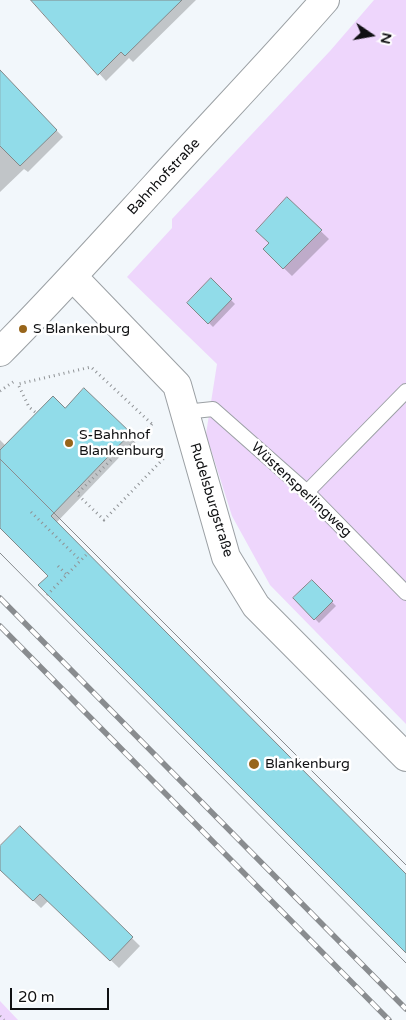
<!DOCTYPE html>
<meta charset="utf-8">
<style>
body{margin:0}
#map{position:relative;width:406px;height:1020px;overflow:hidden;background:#f2f7fb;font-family:"Varela Round",sans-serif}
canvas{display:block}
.north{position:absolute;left:346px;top:10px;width:50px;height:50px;-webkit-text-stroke:4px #fff;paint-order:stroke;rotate:102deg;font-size:14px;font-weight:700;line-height:20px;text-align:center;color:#101113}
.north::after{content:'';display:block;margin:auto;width:18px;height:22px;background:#101113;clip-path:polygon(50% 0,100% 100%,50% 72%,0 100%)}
.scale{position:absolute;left:10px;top:988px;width:99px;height:22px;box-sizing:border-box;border:2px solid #101113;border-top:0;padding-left:6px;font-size:15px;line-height:18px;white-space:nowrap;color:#101113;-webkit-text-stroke:4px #fff;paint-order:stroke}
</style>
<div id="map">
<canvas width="406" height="1020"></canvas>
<div class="north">N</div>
<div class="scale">20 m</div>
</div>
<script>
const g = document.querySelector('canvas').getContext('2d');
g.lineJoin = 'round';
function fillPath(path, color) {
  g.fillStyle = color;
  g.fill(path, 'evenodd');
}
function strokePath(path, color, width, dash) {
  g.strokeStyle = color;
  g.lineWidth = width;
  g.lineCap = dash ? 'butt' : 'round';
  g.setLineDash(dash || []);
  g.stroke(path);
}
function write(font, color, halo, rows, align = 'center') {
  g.font = font + ' "Varela Round",sans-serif';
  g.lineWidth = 5;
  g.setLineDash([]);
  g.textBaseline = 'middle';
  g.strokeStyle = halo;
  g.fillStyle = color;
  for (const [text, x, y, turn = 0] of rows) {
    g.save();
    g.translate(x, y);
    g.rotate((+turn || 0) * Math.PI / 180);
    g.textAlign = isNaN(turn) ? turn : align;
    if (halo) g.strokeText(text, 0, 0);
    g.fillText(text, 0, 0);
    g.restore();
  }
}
fillPath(new Path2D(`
 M374,0H406V724L270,585L232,516L206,434L217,364L127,277L172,228V219L330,51Z
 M0,1001L18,1020H0Z`), '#eed6fc');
fillPath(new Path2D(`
 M37,0H196L133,62L129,58L106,81L35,2Z
 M0,73L63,137L28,172L24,169L0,192Z
 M287,199L329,239L292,276L264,249L270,243Z
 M211,280L235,304L213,327L189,303Z
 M84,390L136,440L56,523L406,876V947L0,526V440L6,446L65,410Z
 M312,582L336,606L319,623L295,598Z
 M20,828L140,946L119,968L48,901L41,908L0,869V848Z`), '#0003');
const building = new Path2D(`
 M31,0H182L125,56L121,52L98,75Z
 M0,70L57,130L20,166L0,146Z
 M287,197L322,230L283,269L263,249L269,243L256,231Z
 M211,278L232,299L208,324L187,303Z
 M84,388L131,433L51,516L406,874V953L38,585L48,576L0,528V450L53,396L65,408Z
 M312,580L333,601L314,620L293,598Z
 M20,826L133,937L110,961L40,894L33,901L0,870V846Z`);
fillPath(building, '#91dce9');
strokePath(building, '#828889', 1);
const service = new Path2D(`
 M185,412L213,409L307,492L406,593
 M307,492L406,391`);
const minor = new Path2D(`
 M73,277L177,385L226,557L256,606L406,757`);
const secondary = new Path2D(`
 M0,352C54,298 104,242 156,185C212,123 270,63 325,0`);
strokePath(service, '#9ba0a4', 16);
strokePath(minor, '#9ba0a4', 30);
strokePath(secondary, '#9ba0a4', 30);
strokePath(new Path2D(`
 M0,391L16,380
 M35,412L29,407L18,384L91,367L152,424
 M152,424L133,444L118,453L77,494L104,520L166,456
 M31,512L81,561
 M58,566L67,575
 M47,595L86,555
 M0,1016L4,1020`), '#8f9295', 3, [1, 4]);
strokePath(service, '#fff', 14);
strokePath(minor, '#fff', 28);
strokePath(secondary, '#fff', 28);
strokePath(new Path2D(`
 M0,459L406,865
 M0,553L406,963`), '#898c8f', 1);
const rail = new Path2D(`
 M0,598L406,1009
 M0,626L389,1020`);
strokePath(rail, '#898c8f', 5.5);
strokePath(rail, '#fff', 4, [11]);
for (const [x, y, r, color] of [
 [23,329,5,"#98651a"],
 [69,443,5,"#98651a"],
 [254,764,6,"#98651a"]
]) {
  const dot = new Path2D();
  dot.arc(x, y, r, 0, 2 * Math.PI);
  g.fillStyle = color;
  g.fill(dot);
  strokePath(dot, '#fff', 2);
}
write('14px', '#101113', '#fff', [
 ["Bahnhofstraße",164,177,-47],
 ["Wüstensperlingweg",301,490,43],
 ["Rudelsburgstraße",211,500,73]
]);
write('14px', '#101113', '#fff', [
 ["S Blankenburg",33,329],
 ["S-Bahnhof",79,435],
 ["Blankenburg",79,451],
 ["Blankenburg",265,764]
], 'left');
</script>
